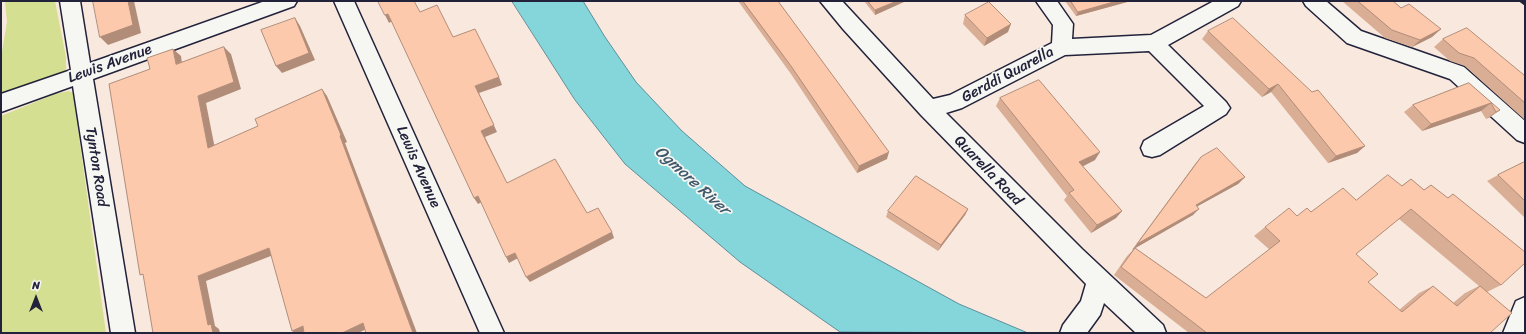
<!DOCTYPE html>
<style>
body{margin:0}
#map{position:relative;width:1526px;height:334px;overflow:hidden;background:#f8e8dd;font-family:Sriracha,sans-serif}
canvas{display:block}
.frame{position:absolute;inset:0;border:2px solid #22223b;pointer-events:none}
.north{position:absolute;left:16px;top:278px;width:40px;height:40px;-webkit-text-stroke:3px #f6f6f2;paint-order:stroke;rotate:0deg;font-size:11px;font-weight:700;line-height:16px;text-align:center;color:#22223b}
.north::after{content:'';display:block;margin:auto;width:14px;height:18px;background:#22223b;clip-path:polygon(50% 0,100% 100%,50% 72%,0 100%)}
</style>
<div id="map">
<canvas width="1526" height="334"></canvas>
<div class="frame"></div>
<div class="north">N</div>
</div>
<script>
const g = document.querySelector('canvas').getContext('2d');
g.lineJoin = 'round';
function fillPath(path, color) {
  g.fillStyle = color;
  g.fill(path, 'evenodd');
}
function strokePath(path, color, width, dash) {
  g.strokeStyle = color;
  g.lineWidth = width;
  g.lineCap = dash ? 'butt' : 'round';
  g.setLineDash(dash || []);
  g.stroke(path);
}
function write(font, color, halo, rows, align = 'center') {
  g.font = font + ' Sriracha,sans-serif';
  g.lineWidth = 3.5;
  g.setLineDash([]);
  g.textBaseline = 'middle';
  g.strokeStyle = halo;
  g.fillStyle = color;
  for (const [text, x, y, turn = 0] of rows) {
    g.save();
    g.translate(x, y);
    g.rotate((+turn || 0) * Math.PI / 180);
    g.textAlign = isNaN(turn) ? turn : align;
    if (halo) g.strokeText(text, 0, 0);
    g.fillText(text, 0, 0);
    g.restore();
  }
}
fillPath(new Path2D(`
 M5,1H55L66,57V69L61,77L1,93V58L7,22Z
 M69,91L73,93L106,333H1V116L55,94Z`), '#d4df92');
const water = new Path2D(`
 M512,1H583L605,37L636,82L682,131L745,186L959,304L1028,333L840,332L740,262L625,164L575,100Z`);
fillPath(water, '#84d6db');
strokePath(water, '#5d8e9b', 1);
const minor = new Path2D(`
 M60,1H80L90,63L265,1H297L294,6L93,79L135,333H111L73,86L1,112V94L71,70Z
 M334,1H354L504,333H480Z
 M820,1H842L933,99L950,95L1052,43L1053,25L1036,1H1057L1073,24L1072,39L1151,35L1214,1H1241L1238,6L1168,45L1226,102L1230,108L1226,114L1160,155L1152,157L1144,155L1141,148L1144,141L1204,106L1149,51L1065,55L962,108L946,113L1082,249L1163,325L1166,333H1136L1104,303L1100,315L1087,333H1060L1063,325L1081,301L1086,284L921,115L843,29Z
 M1303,1H1326L1361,31L1464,67L1525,121V143L1517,140L1450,79L1347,43L1306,6Z
 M1525,297V333H1503L1516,301Z`);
strokePath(minor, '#22223b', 3);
fillPath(minor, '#f6f6f2');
strokePath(new Path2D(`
 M1521,1L1525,4`), '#22223b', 3);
fillPath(new Path2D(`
 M738,1H778L887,159L857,173L791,74Z
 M864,1H906L875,15Z
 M1065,1H1131L1076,16Z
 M1342,1H1393L1401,8L1441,29L1432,37L1412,47L1385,38Z
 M965,15L1008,32L984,46L963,24Z
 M1208,31L1365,146L1357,153L1328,163L1271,92L1262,97L1202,39Z
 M1443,39L1524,75H1525V120L1465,66L1450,61L1434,47Z
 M1469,83L1500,110L1490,117L1486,119L1481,111L1422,131L1404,112L1413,105Z
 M1000,98L1095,160L1082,166L1122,211L1116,218L1091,233L1064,200L1067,196L996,106Z
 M1201,157L1245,177L1238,184L1197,206L1193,215L1135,248L1206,298L1270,250L1254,236L1265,227L1297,216L1356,200L1401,186L1411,179L1424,190L1431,185L1447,198L1453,194L1501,285L1487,292L1490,333H1189L1114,275L1127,256L1134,249L1132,250L1195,164ZM1399,219L1479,286L1465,293L1453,303L1433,286L1419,293L1399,310L1368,282L1356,254Z
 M1525,162V218L1487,181L1498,175Z
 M968,209L965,215L938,251L886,217L888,211Z`), '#daad95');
fillPath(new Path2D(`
 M128,1H134L141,33L108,45L100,37Z
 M897,1H906L875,15V10Z
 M1117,1H1131L1076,16L1078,12Z
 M388,14L392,21L389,23L385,15Z
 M295,18L300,26L315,60L282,73L276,66Z
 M1011,24L1008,32L984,46L987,38Z
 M1441,29L1432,37L1412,47L1420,40Z
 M224,47L231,54L241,89L206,103L216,154L208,148L198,96Z
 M173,49L181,56L183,71L176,64Z
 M499,77L502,85L479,93L497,132L485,137L510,190L481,131L475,86Z
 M1278,84L1271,92L1262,97L1269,89Z
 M322,89L327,96L347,142L345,143L417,333H413Z
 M1491,103L1481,111L1422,131L1431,124Z
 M1500,110L1490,117L1486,119L1496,112Z
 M1365,146L1357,153L1328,163L1336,156Z
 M889,152L887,159L857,173L859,166Z
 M1100,152L1095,160L1074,171L1079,162Z
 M1245,177L1238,184L1189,211L1196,205Z
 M478,196L482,202L478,204L474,198Z
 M968,209L965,215L938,251L941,245Z
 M1199,209L1193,215L1132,250L1137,244Z
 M1122,211L1116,218L1091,233L1097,225Z
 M612,232L614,238L530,282L526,277Z
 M269,248L276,254L206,281L215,326L219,329L220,333H213L208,325L198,276Z
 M515,253L518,258L509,263L506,257Z
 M363,323L369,328L358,333H342Z
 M303,326L304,333H295L292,331Z`), '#b18d79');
const building = new Path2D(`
 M93,1H128L133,25L100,37Z
 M378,1H414L420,12L437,5L453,37L475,29L499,77L475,86L494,125L481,131L507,183L555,159L587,213L598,208L612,232L526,277L515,253L506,257L478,196L474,198L388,14L385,15Z
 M743,1H778L889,152L859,166L791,66Z
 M868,1H897L875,10Z
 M1071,1H1117L1078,12Z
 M1358,1H1393L1401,8L1409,4L1441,29L1420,40L1392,30Z
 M989,2L1011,24L987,38L965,15Z
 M295,18L309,53L276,66L261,30Z
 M1233,18L1312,92L1318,90L1365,146L1336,156L1278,84L1269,89L1208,31Z
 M1467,28L1524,75H1525V103L1474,58L1459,53L1443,39Z
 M224,47L234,82L198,96L208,148L258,126L255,119L322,89L341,135L340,136L413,333H366L363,323L342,333H304L303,326L292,331L269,248L198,276L208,325L211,324L213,333H153L143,274L140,275L109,84L150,69L147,58L173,49L176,64Z
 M1039,80L1100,152L1079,162L1122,211L1097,225L1069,193L1074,190L1000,98Z
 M1469,83L1500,110L1496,112L1491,103L1431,124L1413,105Z
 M1217,148L1245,177L1196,205L1199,209L1137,244L1201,157Z
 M1524,162H1525V201L1498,175Z
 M1388,175L1402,186L1411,179L1424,190L1431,185L1448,198L1453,194L1525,252V263L1501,285L1411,209L1356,254L1378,274L1368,282L1402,312L1433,286L1457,306L1480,286L1512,313L1490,333H1207L1121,267L1135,248L1206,298L1280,241L1265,227L1289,208L1297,216L1307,208L1311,212L1343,188L1356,200Z
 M916,176L968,209L941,245L888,211Z`);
fillPath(building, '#fdc9ad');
strokePath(building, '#b18d79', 1);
write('15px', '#22223b', '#f6f6f2', [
 ["Lewis Avenue",110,64,-20],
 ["Gerddi Quarella",1008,75,-28],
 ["Tynton Road",96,167,81],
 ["Lewis Avenue",418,167,66],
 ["Quarella Road",988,171,46]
]);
write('italic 16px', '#3f586b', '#f6f6f2', [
 ["Ogmore River",692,181,42]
]);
</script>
